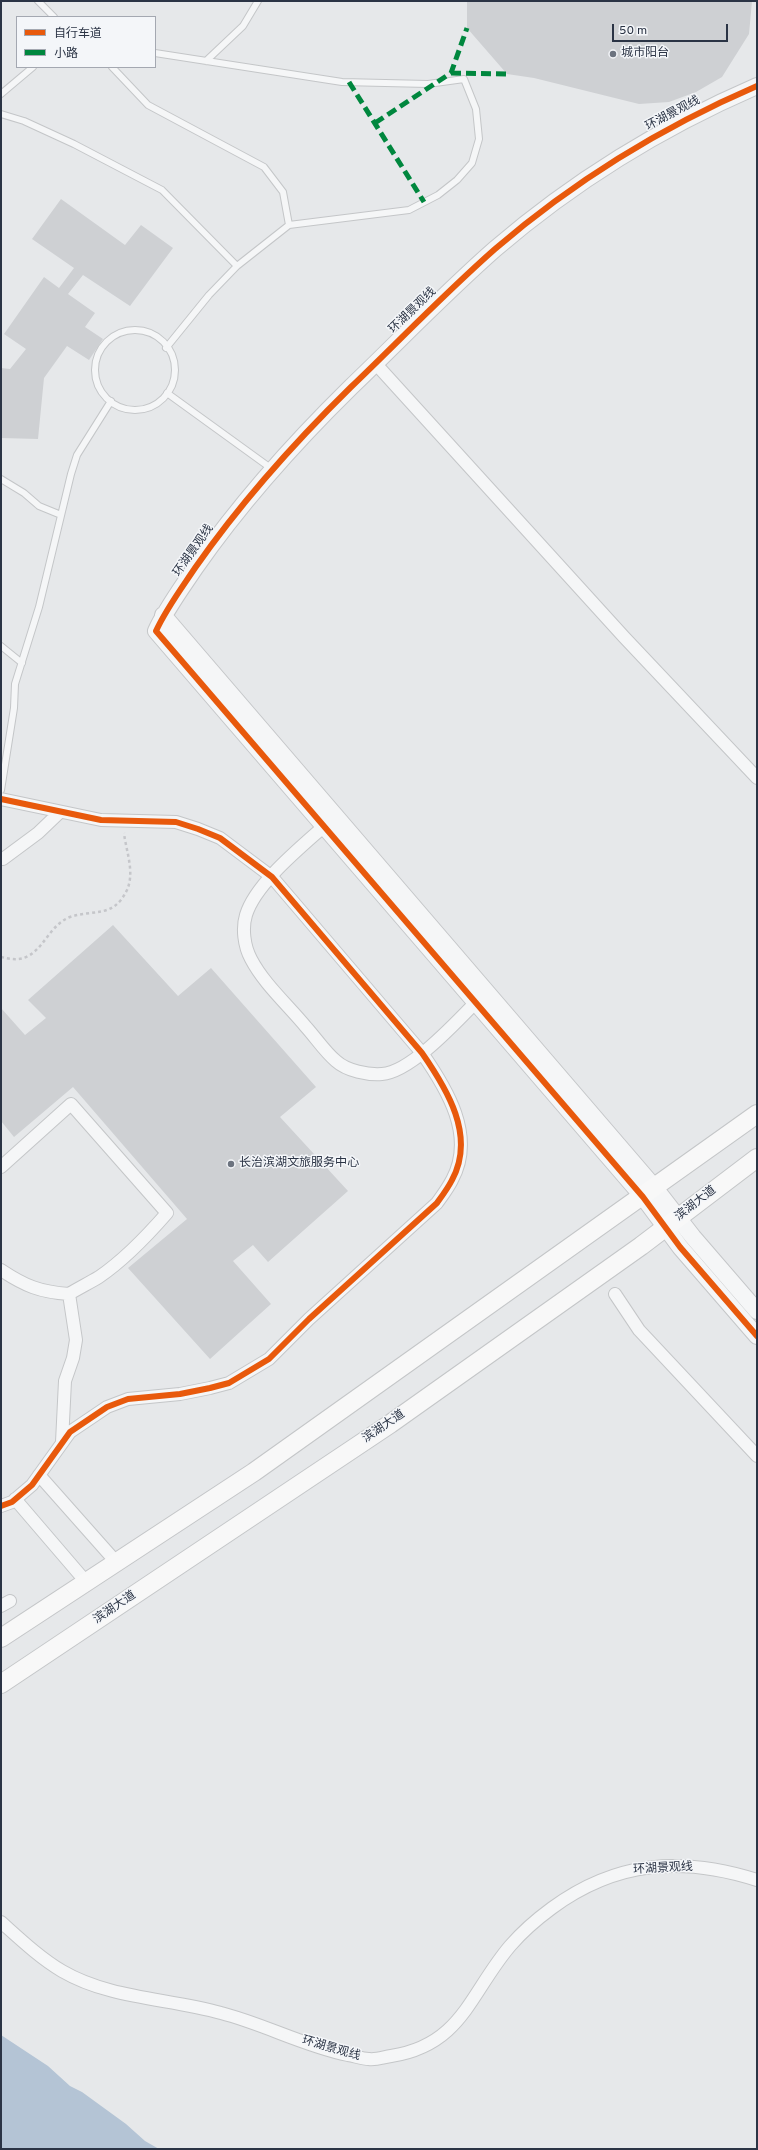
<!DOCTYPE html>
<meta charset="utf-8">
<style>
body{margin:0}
#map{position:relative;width:758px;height:2150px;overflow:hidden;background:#e6e8ea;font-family:Overpass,"Noto Sans SC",sans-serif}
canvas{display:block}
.frame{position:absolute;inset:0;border:2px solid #2b3445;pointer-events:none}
.legend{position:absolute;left:16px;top:16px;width:140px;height:52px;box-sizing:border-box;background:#f4f6f9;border:1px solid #a4a8b1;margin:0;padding:5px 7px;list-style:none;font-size:12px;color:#2b3445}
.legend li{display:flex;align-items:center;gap:8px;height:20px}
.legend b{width:20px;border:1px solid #a4a8b1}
.scale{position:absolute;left:612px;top:24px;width:116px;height:18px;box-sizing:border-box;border:2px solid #2b3445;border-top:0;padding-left:5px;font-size:12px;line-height:14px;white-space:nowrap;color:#2b3445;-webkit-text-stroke:3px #f4f6f9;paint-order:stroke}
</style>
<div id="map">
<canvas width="758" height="2150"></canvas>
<div class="frame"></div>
<ul class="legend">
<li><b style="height:5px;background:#e8590c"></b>自行车道</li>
<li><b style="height:5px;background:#00873e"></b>小路</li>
</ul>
<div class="scale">50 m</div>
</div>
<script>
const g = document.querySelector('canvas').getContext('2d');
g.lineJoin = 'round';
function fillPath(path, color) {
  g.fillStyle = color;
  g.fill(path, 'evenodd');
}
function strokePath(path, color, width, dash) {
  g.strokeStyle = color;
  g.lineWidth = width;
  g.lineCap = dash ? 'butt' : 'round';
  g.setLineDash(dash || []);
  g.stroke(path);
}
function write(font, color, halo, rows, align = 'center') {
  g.font = font + ' Overpass,"Noto Sans SC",sans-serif';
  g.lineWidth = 3;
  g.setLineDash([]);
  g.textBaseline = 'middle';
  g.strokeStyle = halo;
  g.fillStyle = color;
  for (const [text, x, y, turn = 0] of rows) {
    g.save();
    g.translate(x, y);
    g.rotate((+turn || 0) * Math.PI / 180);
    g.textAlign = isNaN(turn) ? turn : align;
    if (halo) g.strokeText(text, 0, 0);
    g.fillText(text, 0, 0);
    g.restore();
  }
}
fillPath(new Path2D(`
 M1,2035L48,2066L70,2086L82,2092L126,2124L145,2141L159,2149H1Z`), '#b4c4d5');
fillPath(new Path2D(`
 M467,1H752L749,34L722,77L696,92L669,102L639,104L534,78L507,74L467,28Z
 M61,199L125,245L141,225L173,248L130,306L83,275L68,294L95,313L85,327L103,339L89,360L67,346L44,378L38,439L1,438V368L10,369L26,349L4,334L44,277L59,288L74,268L32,239Z
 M113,925L178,996L211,968L316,1087L280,1117L348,1191L268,1262L253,1245L233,1261L271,1304L210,1359L128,1268L187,1219L73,1087L14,1137L1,1121V1008L25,1035L46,1018L28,1000Z`), '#ced0d3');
const service = new Path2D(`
 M38,1L54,17
 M155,53L342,82L428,84L464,79L476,109L479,139L472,163L457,180L438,195L409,210L289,225L237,266L209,295L166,348
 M206,61L243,26L258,1
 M112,67L148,105L264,167L283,192L289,225
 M1,94L33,67
 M1,114L24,121L74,144L162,190L237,266
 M95 370a40 40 0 1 1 80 0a40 40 0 1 1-80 0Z
 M167,393L272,469
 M1,479L24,493L39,506L61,515
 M1,646L22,663
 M1,790L14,708L15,684L39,607L71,474L77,455L111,401`);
const minor = new Path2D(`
 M375,363L624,637L757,778
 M1,799L101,820L176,822L198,829L220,838L272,877L422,1053C447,1089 476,1136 452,1180C448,1188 442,1196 437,1203L309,1319L269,1359L229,1383L210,1388L180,1394L128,1399L107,1407L70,1432L32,1485L12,1502L1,1506
 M330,821C305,844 256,882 246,915C242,928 244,946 251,959C264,984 288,1005 306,1027C316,1038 325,1052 336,1061C347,1071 368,1075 382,1074C412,1072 460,1018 481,997
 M3,859L38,833L60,812
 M1,1167L71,1104L167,1213C147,1236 124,1260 99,1277C89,1283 79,1288 69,1294L76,1340L73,1358L65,1381L62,1442
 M1,1270C25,1286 40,1292 69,1294
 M615,1294L639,1330L757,1456
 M39,1475L117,1563
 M15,1499L87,1583
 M1,1606L10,1601
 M1,1922C20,1939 40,1958 62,1971C110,1999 168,1998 221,2013C264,2024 304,2046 348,2055C355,2056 362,2059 369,2059C376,2060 384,2057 391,2056C462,2045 470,1993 510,1946C522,1932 537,1919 552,1908C616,1861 682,1856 757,1880`);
const tertiary = new Path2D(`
 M757,86C662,127 573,182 495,249C445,293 399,341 351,387C294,443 241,502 195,568C181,589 166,609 156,631L643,1197L680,1247L757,1336
 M163,615L655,1188L693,1237L757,1311`);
const secondary = new Path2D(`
 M1,1638L254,1472L757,1114
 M1,1684L390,1424L641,1246L757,1158`);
strokePath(service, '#c4c6c8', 8);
strokePath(minor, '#c4c6c8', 14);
strokePath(tertiary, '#c4c6c8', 18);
strokePath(secondary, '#c4c6c8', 20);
strokePath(new Path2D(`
 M1,957C10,959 19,961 28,956C45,947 50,925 70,917C93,909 113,919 127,890C135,872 126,851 124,833`), '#c5c6ca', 2.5, [3, 3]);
strokePath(service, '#f5f6f7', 6);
strokePath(minor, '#f5f6f7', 12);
strokePath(tertiary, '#f5f6f7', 16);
strokePath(secondary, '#f8f8f8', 18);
strokePath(new Path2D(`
 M451,73L507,74
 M349,82L424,202
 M375,123L451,73L467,28`), '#00873e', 5, [10, 5]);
strokePath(new Path2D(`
 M757,86C662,127 573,182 495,249C445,293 399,341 351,387C294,443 241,502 195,568C181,589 166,609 156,631L643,1197L680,1247L757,1336
 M1,799L101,820L176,822L198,829L220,838L272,877L422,1053C447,1089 476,1136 452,1180C448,1188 442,1196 437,1203L309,1319L269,1359L229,1383L210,1388L180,1394L128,1399L107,1407L70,1432L32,1485L12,1502L1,1506`), '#e8590c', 6);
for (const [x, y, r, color] of [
 [613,54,4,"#6c737f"],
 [231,1164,4,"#6c737f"]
]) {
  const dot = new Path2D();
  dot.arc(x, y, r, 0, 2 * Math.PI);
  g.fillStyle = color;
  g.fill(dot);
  strokePath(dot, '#f4f6f9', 1.5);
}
write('12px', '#2b3445', '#f4f6f9', [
 ["城市阳台",621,54],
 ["长治滨湖文旅服务中心",239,1164]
], 'left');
write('12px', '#2b3445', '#f4f6f9', [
 ["环湖景观线",673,114,-28],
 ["环湖景观线",413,311,-44],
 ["环湖景观线",194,551,-55],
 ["滨湖大道",696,1204,-38],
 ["滨湖大道",384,1427,-34],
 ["滨湖大道",115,1608,-34],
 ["环湖景观线",663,1869,-3],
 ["环湖景观线",331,2049,16]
]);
</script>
